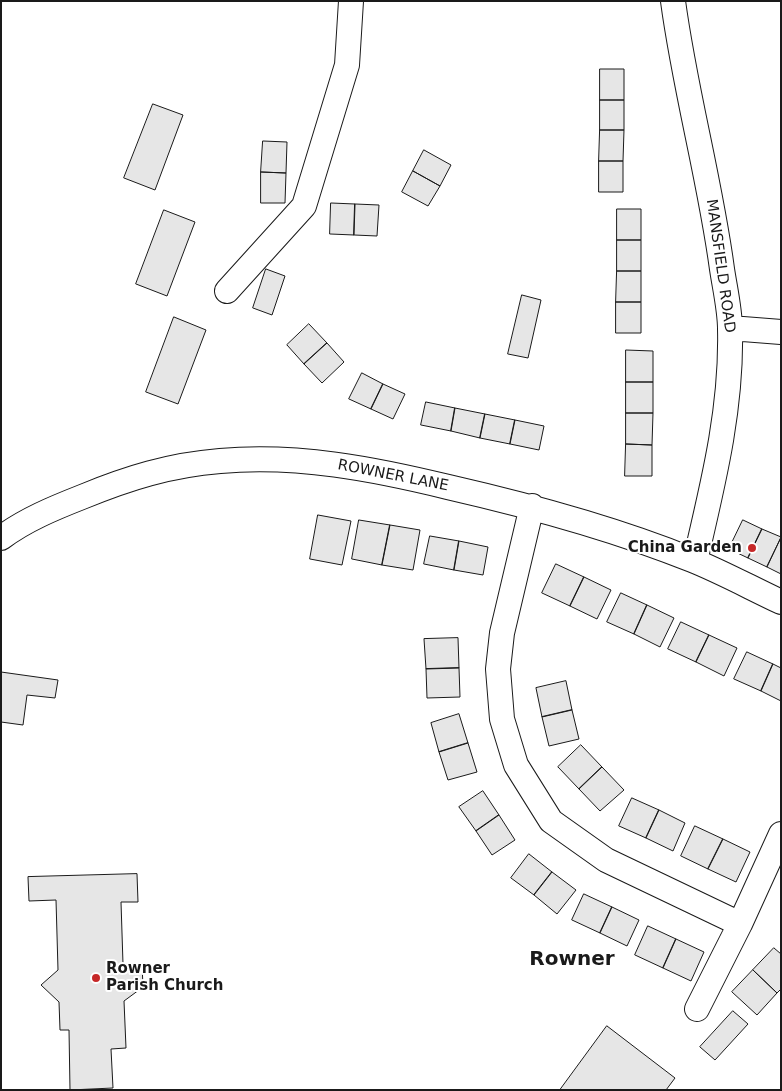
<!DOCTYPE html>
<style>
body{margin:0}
#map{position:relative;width:782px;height:1091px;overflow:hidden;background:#fff;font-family:"DejaVu Sans",sans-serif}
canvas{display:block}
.frame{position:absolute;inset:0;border:2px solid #1a1a1a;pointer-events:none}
</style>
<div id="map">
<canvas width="782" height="1091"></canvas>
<div class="frame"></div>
</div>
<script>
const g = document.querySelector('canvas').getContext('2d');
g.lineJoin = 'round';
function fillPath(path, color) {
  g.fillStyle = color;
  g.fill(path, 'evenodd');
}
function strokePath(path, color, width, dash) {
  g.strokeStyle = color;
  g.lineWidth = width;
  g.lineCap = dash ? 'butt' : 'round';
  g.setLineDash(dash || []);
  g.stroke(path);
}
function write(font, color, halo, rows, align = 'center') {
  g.font = font + ' "DejaVu Sans",sans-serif';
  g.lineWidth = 4;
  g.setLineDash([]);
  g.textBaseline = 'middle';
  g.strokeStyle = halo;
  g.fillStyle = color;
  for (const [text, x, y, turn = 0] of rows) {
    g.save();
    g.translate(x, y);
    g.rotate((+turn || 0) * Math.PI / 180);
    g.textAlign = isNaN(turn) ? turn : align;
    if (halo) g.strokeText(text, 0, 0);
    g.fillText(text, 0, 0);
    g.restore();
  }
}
const building = new Path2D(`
 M600,69H624V100H600Z
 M600,100H624V130H600Z
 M153,104L183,115L155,190L124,178Z
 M600,130H624L623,161H599Z
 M263,141L287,142L286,173L261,172Z
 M424,150L451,165L440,186L413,171Z
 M599,161H623V192H599Z
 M413,171L440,186L428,206L402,192Z
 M261,172L286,173L285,203H261Z
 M331,203L355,204L354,235L330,234Z
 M355,204L379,205L377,236L354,235Z
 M617,209H641V240H617Z
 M164,210L195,222L167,296L136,284Z
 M617,240H641V271H617Z
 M266,269L285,276L272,315L253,308Z
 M617,271H641V302H616Z
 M522,295L541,300L528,358L508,354Z
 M616,302H641V333H616Z
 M174,317L206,330L178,404L146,392Z
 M309,324L327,343L304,364L287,345Z
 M327,343L344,362L322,383L304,364Z
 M626,350L653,351V382H626Z
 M362,373L383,384L371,409L349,399Z
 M626,382H653V413H626Z
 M383,384L405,394L393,419L371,409Z
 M426,402L455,408L451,431L421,425Z
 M455,408L485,414L480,438L451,431Z
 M626,413H653L652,445L626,444Z
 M485,414L515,420L510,444L480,438Z
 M515,420L544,426L539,450L510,444Z
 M626,444L652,445V476H625Z
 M318,515L351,521L342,565L310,559Z
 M359,520L390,525L382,565L352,559Z
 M743,520L762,529L748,558L729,549Z
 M390,525L420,530L413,570L382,565Z
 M762,529L781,537L767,567L748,558Z
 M430,536L459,541L454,570L424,564Z
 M781,538V574L767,567Z
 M459,541L488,547L483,575L454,570Z
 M556,564L584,577L570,606L542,593Z
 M584,577L611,590L597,619L570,606Z
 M621,593L647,605L634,634L607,622Z
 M647,605L674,618L660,647L634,634Z
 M681,622L709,635L696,662L668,649Z
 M709,635L737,648L724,676L696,662Z
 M458,638L459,668L426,669L424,639Z
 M747,652L773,664L761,691L734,679Z
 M773,664L781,668V701L761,691Z
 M459,668L460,697L427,698L426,669Z
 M1,672L58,680L55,698L27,695L23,725L1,722Z
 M566,681L572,710L542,717L536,688Z
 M572,710L579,739L549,746L542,717Z
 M459,714L468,743L439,752L431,723Z
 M468,743L477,772L448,780L439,752Z
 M581,745L602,767L579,789L558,767Z
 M602,767L624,790L600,811L579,789Z
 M483,791L499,815L476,831L459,807Z
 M632,798L659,810L646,838L619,826Z
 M659,810L685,823L673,851L646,838Z
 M499,815L515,840L492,855L476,831Z
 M695,826L723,839L708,869L681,856Z
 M723,839L750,852L736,882L708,869Z
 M529,854L552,872L534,895L511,878Z
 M552,872L576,890L557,914L534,895Z
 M137,874L138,902H121L123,964H142L143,987L124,1001L126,1048L111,1049L113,1088L70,1090L69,1030H60L59,1002L41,985L58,970L56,900L29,901L28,877Z
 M584,894L612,907L600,933L572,920Z
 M612,907L639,920L627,946L600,933Z
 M648,926L676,939L663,968L635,955Z
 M676,939L704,952L691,981L663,968Z
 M774,948L781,954V989L777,993L753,970Z
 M753,970L777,993L757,1015L732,992Z
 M733,1011L748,1024L715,1060L700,1047Z
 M607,1026L675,1078L666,1090H560Z`);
fillPath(building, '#e6e6e6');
strokePath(building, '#1a1a1a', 1);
const street = new Path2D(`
 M673,1C685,91 710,179 722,269C725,289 730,310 730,329C732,409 713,484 695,561
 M227,291L304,206L347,65L351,1
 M730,328L781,332
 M532,506L502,633L498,669L502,719L516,765L551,821L606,860L740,924
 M1,538C25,520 54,508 82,497C128,478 170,465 220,461C297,454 374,469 448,487C531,506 613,528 692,560C722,572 751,588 781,602
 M697,1009L740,924L781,834`);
strokePath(street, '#1a1a1a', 26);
strokePath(street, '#fff', 24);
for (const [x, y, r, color] of [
 [752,548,5,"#c62828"],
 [96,978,5,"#c62828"]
]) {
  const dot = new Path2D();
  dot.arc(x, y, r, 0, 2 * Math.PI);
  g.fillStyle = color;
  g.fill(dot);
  strokePath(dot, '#fff', 2);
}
write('15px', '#1a1a1a', '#fff', [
 ["MANSFIELD ROAD",720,266,82],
 ["ROWNER LANE",393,476,11]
]);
write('bold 15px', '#1a1a1a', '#fff', [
 ["China Garden",742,548],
 ["Rowner",106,969,"left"],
 ["Parish Church",106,986,"left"]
], 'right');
write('bold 20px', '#1a1a1a', '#fff', [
 ["Rowner",572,960]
]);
</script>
